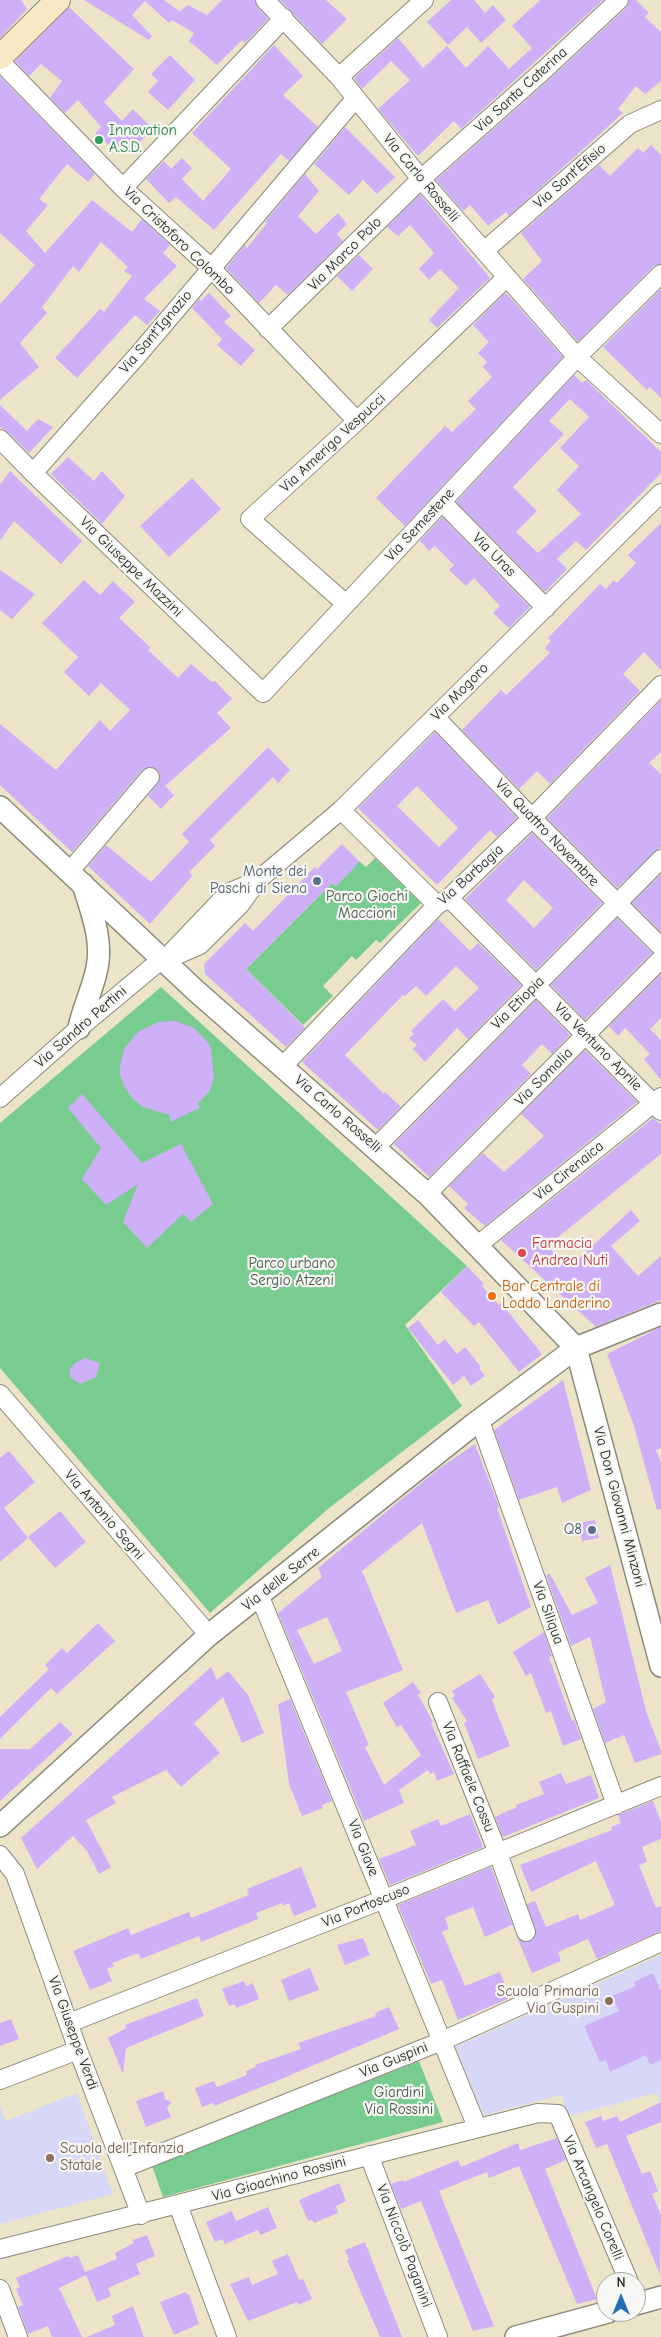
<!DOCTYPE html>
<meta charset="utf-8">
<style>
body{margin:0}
#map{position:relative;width:661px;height:2337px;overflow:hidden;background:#ece4c8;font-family:"Comic Neue",sans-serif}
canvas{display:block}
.north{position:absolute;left:596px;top:2272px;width:50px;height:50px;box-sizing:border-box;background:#f6f6f2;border:1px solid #a5a5a2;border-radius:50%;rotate:0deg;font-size:14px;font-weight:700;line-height:20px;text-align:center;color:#2b2b2b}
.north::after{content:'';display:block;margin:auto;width:18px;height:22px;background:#1f6fb2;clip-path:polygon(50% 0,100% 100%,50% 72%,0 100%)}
</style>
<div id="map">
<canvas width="661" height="2337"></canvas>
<div class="north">N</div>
</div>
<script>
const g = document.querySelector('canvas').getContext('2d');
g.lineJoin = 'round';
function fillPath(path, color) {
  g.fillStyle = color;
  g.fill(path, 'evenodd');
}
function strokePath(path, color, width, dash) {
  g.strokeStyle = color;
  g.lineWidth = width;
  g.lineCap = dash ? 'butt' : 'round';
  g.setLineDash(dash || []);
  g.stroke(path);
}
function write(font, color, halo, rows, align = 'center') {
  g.font = font + ' "Comic Neue",sans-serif';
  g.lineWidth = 4.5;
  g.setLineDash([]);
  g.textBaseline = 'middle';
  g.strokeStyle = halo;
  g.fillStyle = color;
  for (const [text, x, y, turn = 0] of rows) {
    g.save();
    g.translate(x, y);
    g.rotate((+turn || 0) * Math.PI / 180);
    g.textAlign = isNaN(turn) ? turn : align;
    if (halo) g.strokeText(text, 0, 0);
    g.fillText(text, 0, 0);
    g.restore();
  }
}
fillPath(new Path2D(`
 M661,1955V2107L657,2093L568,2116L561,2095L484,2115L455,2047Z
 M77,2093L113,2194L0,2224V2106L6,2121Z`), '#d7d7f8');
fillPath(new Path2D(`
 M375,858L421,903L380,943L376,940L356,960L352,956L323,986L333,996L303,1025L246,969L332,883L336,886L359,861L366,867Z
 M161,987L467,1266L405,1325L462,1406L329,1508L210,1613L0,1368V1123Z
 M419,2061L443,2122L163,2197L152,2166Z`), '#79cc8f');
fillPath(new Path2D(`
 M0,0H21L27,9L0,38Z
 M84,0H164L179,11L176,14L188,5L207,15L222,0H255L257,7L268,19L245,43L242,40L217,65L189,41L194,33L172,20L169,23L145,1L132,15L152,36L149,40Z
 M280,0H326L347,19L322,44Z
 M451,0H474L485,13L493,5L506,20L481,43L467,27L448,45L427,22Z
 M540,0H603L461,129L454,121L418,156L378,109L410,80L391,61L362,89L354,78L398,38L423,68L447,46L466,68L488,46L509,69L532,48L512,26Z
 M629,0H636L649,13L645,17L661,32V81L645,94L636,86L618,109L623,113L509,216L506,212L488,226L470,205L463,211L436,180L551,78L626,8Z
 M69,7L134,69L104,102L122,121L133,109L152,128L134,149L123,142L116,150L95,134L101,127L78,100L65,113L50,98L62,81L41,64L29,76L15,61Z
 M274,45L303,76L283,95L318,127L289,161L281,154L214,230L176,197L169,203L146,179L164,161L171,169L182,158L192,168L182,179L203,201L231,169L192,133Z
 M170,55L195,80L168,110L148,92L158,81L151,74Z
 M0,76L95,174L88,182L67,164L39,199L48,205L26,231L45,253L92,200L132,232L142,219L170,245L163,253L177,266L144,299L160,311L147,325L135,315L77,378L55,358L100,309L104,312L132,276L124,271L128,267L101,242L79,272L73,266L42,307L47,313L20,343L39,367L0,400V304L35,265L0,233Z
 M345,127L395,177L377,194L363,180L349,195L314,164Z
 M651,145L661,155V264L654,266L578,342L523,279L542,261L521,233L599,165L610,176L638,148L643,153Z
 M305,174L319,191L298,216L316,234L338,213L347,224L337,234L343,241L288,295L276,285L259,303L226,268L245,245L247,248L267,223L265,222Z
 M420,194L490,278L437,328L429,320L459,288L440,269L429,280L419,269L434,253L410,225L398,236L387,227Z
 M359,255L373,269L352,291L337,276Z
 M661,289V398L650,387L647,390L603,347Z
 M209,293L231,316L224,322L255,350L241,366L217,345L222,339L192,308L199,299L201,301Z
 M504,294H507L563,357L405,526L376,498L445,426L452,432L476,409L468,401L492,377L483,367L487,362L478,353L489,342L473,325Z
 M574,375L582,383L586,380L661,452V473L586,550L576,541L557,559L567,569L545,592L456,502ZM570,399L589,417L560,448L579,466L557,490L581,514L538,553L516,532L537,511L513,487L564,434L549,421Z
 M0,405L27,431L38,419L53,427L29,453L8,432L0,427Z
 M68,457L94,481L102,471L125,496L102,524L51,474Z
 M10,471L82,541L61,564L14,521L0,541V485Z
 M192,478L221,509L169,557L140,526Z
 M442,517L530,607L509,628L493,613L500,606L474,578L466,586L449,570L454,565L435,546L429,551L420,541Z
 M661,523V670L644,652L623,674L640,691L550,784L537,771L519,789L462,730L501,690L506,695L550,653L545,648L551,641L548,638L600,584L606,589L614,580L617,583L636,563L628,555Z
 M0,570L35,594L12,619L0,610Z
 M84,580L100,595L113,581L135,602L119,618L151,648L148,650L178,678L191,664L212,682L215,681L232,699L217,713L231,728L165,786L174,795L161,809L148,796L158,783L160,773L152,767L142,770L72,852L0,785V724L56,770L100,720L110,731L130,710L101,683L89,696L64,672L78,657L42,623Z
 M661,700V752L649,763L661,774V847L617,888L547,818Z
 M435,732L517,818L497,837L490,830L437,885L358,808ZM417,786L458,828L439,847L397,806Z
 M268,747L290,770L278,783L273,777L210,840L215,846L189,872L193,875L150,924L88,866L106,845L151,882L189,842L182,834Z
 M532,833L602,903L536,970L465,899ZM524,880L553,908L534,928L506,900Z
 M342,844L359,861L352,870L336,886L332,883L246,969L305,1028L286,1047L205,974L204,964L245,923L253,931L315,867L317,869Z
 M661,874V932L632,903Z
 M617,918L652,953L585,1020L551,985Z
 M438,919L470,951L478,943L521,985L468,1039L457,1028L425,1062L413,1049L417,1045L409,1038L414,1034L411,1031L443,999L455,1011L479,988L456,966L426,996L416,986L405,996L403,995L345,1055L384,1094L385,1092L401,1107L378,1130L302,1062Z
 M661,974V1018L650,1029L661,1040V1080L644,1059L650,1054L625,1028L618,1036L609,1026Z
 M536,1000L570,1035L552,1054L542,1044L522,1065L531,1074L429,1177L394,1144Z
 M175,1021L194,1028L207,1041L211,1049L214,1079L209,1092L198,1103L200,1108L170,1122V1115L143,1107L132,1098L124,1086L120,1075V1066L124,1049L138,1032L158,1022Z
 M585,1050L637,1102L485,1226L464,1208L468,1204L449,1186L483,1153L504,1172L544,1136L521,1114Z
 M82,1094L142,1163L181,1144L213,1204L191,1222L183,1214L147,1248L123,1222L138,1184L106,1205L82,1179L101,1148L68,1108Z
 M653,1118L661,1124V1154L547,1246L570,1267L631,1210L640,1221L611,1246L638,1276L661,1256V1300L596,1327L501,1240Z
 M467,1266L484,1284L482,1286L499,1305L501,1303L542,1354L519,1372L479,1322L474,1326L441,1292Z
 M418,1320L438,1345L445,1339L457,1354L465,1347L481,1367L479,1368L485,1376L471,1386L464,1376L453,1385L408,1328Z
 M661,1327V1448L656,1450L661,1463V1509L657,1510L634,1426L607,1354Z
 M85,1358L100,1363L96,1377L80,1384L71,1378L69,1370L75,1363Z
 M563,1380L591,1490L562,1503L557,1487L519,1500L494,1430Z
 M475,1444L499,1507L497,1508L531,1607L498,1625L488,1600L456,1613L422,1523L362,1571L403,1670L346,1692L369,1745L365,1747L384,1785L421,1755L401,1725L397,1727L383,1703L413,1682L421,1693L418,1695L433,1722L431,1723L454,1774L437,1781L434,1772L430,1774L428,1770L399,1790L404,1803L364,1821L278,1613L322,1577L318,1568L437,1470ZM327,1617L342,1651L314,1664L297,1630Z
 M9,1451L35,1482L4,1508L28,1538L0,1562V1458Z
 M60,1511L86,1542L55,1568L28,1537Z
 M595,1520L599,1538L582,1541L578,1523Z
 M610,1565L646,1711L661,1751V1754L635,1763L624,1735L605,1743L593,1709L606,1702L590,1637L571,1646L546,1575L550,1574L572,1615L598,1603L585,1578Z
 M98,1623L115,1641L57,1694L51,1688L0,1739V1717L49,1669L45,1665L62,1648L67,1653Z
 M544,1632L552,1656L549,1657L572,1721L574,1719L581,1739L563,1746L551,1711L546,1713L531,1673L526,1676L513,1652Z
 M211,1667L217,1680L228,1671L248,1695L264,1733L242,1743L223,1697L194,1723L220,1753L181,1787L166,1770L112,1797L116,1803L86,1820L111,1867L99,1874L87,1851L73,1836L37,1869L21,1838Z
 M480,1674L495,1697L492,1700L510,1746L478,1759L464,1723L467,1721L452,1698L455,1696L452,1691Z
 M290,1699L332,1801L322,1805L323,1808L302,1816L289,1784L278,1704Z
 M60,1722L73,1734L0,1801V1749H30Z
 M561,1773L566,1784L591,1775L599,1798L503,1837L495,1817L517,1807L516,1805L544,1794L539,1782Z
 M653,1801L661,1822V1839L642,1847L647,1862L639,1865L656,1908L661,1906V1931L597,1959L588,1939L558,1952L561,1961L532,1973L517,1937L524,1942H529L536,1934L527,1904L535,1901L546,1927L578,1914L580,1920L615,1905L596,1861L531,1892L520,1865L612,1830L611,1827L621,1823L618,1815Z
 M470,1814L483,1847L390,1885L379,1859L416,1845L410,1831L438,1819L441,1826Z
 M301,1867L317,1907L294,1916L289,1903L283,1906L282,1903L256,1913L258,1919L201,1942L199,1936L141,1959L138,1953L112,1963L114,1966L107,1969L112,1981L90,1990L73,1951L128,1928L131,1935L189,1912L191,1918L249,1895L247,1889Z
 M491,1867L515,1932L512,1925L485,1937L473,1907L445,1918L449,1929L442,1932L465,1986L500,1972L510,1998L458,2020L442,1980L431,1984L398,1905Z
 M363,1938L370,1955L345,1965L337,1945Z
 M310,1968L319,1990L289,2001L281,1980Z
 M653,1973L661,1991V2060L650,2065L646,2055L610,2072L606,2060L600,2062L584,2026L619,2011L612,1996L636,1986L634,1982Z
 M244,1981L246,1986L253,1983L259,1999L236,2008L234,2004L229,2006L222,1989Z
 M197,1998L204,2016L126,2048L123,2074L108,2038L126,2028L125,2025Z
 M389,2007L399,2029L274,2082L214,2106L213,2103L202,2107L195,2088L214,2081L217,2087L247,2075L246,2071L256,2067L255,2065L301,2049L298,2043L376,2016L375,2013Z
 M11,2019L19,2039L0,2046V2023Z
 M163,2091L165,2099L171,2102L167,2108L171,2117L146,2127L136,2101Z
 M661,2102V2122L626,2136L642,2174L650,2171L658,2191L652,2194L661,2215L660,2275L607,2144L596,2148L585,2122L601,2116L603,2121L617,2116L620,2122Z
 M557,2138L566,2160L545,2169L597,2299L577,2304L519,2166L489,2178L487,2172L439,2191L494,2326L473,2331L421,2201L401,2209L391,2184L403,2180L404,2182L458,2160L461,2167L518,2143L520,2150Z
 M339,2183L346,2201L336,2206L338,2213L314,2223L312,2220L308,2221L299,2200Z
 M268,2207L277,2228L260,2235L258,2230L225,2244L222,2239L215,2242L206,2222L232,2211L236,2221Z
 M147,2235L155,2256L136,2264L140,2274L108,2288L111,2296L97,2302L86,2275L59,2288L82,2337H52L48,2326L28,2334L18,2307L23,2305L16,2289L20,2287L16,2278L68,2256L70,2258L78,2255L85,2272L117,2259L115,2253L134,2243L133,2240Z
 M365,2242L402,2337H380L347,2260L349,2259L345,2250Z
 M288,2254L299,2280L303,2279L312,2299L298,2305L297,2302L248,2321L230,2284L249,2277L252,2285L278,2274L272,2261Z
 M186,2292L187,2295L189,2294L199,2324L174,2335L160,2302Z
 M133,2306L144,2337H87L115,2325L112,2316Z`), '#ceb0f9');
const minor = new Path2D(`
 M265,0L339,77L421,179L577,357L661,434
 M0,61L123,188L210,267L357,421
 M339,77L424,0
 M123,188L284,18
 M484,251L630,124L661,110
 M268,329L421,179L544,70L619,0
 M0,439L33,473L263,693L577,357L661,274
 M33,473L137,356L355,99
 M442,502L546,608
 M346,604L250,519L357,421L507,277
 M435,717L532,818L661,947
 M341,810L437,905
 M70,871L150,777
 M449,898L661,1111
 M170,954L228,893L256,881
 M283,1066L437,905L449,898L532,818L661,685
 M0,1098L79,1028L156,964L200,945L240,905L257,881L341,810L661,493
 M376,1147L661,859
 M427,1194L661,959
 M478,1245L661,1097
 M0,1394L209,1635
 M480,1421L616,1805
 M260,1597L477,2127
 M438,1702L498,1853L526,1932
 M0,1855L15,1874L78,2050L141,2215
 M69,2023L397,1894L661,1786
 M0,2080L78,2050
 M369,2155L438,2337
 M124,2168L442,2041L661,1942
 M178,2205L227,2337
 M0,2249L538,2113L558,2114L629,2282
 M0,2289L18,2337`);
const tertiary = new Path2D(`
 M0,807L195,990L427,1194L576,1348L661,1666
 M79,1028C83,1007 93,989 97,968C103,939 91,911 83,884
 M0,1826L209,1635L474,1424L576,1348L661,1314
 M636,2304L661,2297
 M516,2337L608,2312`);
const secondary = new Path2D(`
 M0,57L58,0`);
strokePath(minor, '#8c887a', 20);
strokePath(tertiary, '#8c887a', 24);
strokePath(secondary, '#8c887a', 26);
strokePath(minor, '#fff', 18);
strokePath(tertiary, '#fff', 21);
strokePath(secondary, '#f7e9c3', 24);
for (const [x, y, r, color] of [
 [99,140,5,"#2e9e5b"],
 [317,881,5,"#5c6f8a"],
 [522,1253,5,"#e0444e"],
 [492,1296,5,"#e8710a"],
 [592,1530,5,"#5c6f8a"],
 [609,2001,5,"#8d6e63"],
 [50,2158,5,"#8d6e63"]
]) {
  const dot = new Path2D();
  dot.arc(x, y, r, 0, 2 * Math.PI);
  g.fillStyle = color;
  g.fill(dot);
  strokePath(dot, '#f6f6f2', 2);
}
write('15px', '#2b2b2b', '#f6f6f2', [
 ["Via Santa Caterina",521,90,-42],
 ["Via Sant'Efisio",570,176,-41],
 ["Via Carlo Rosselli",421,178,50],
 ["Via Cristoforo Colombo",179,241,44],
 ["Via Marco Polo",345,254,-45],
 ["Via Sant'Ignazio",156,332,-50],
 ["Via Amerigo Vespucci",333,443,-43],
 ["Via Semestene",420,525,-47],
 ["Via Uras",494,555,45],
 ["Via Giuseppe Mazzini",131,567,44],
 ["Via Mogoro",460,692,-45],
 ["Via Quattro Novembre",547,833,46],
 ["Via Barbagia",471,875,-42],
 ["Via Etiopia",518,1003,-45],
 ["Via Sandro Pertini",81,1027,-41],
 ["Via Ventuno Aprile",598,1047,45],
 ["Via Somalia",544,1077,-45],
 ["Via Carlo Rosselli",338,1114,41],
 ["Via Cirenaica",569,1171,-39],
 ["Via Don Giovanni Minzoni",619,1507,75],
 ["Via Antonio Segni",104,1515,49],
 ["Via delle Serre",281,1579,-38],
 ["Via Siliqua",548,1613,70],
 ["Via Raffaele Cossu",468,1777,68],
 ["Via Giave",363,1848,68],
 ["Via Portoscuso",366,1906,-22],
 ["Via Giuseppe Verdi",73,2033,70],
 ["Via Guspini",394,2060,-22],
 ["Via Gioachino Rossini",279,2179,-15],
 ["Via Arcangelo Corelli",593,2198,67],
 ["Via Niccolò Paganini",404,2246,69]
]);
write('15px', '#27864d', '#f6f6f2', [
 ["Innovation",109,131],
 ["A.S.D.",109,148]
], 'left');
write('15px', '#4e5e75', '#f6f6f2', [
 ["Monte dei",307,872],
 ["Paschi di Siena",307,889],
 ["Q8",582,1530]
], 'right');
write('15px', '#425b49', '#f6f6f2', [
 ["Parco Giochi",367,897],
 ["Maccioni",367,914],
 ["Parco urbano",292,1264],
 ["Sergio Atzeni",292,1281],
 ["Giardini",399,2093],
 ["Via Rossini",399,2110]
]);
write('15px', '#be3a42', '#f6f6f2', [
 ["Farmacia",532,1244],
 ["Andrea Nuti",532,1261]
], 'left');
write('15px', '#c56008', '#f6f6f2', [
 ["Bar Centrale di",502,1287],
 ["Loddo Landerino",502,1304]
], 'left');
write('15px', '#785e54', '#f6f6f2', [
 ["Scuola Primaria",599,1992],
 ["Via Guspini",599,2009],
 ["Scuola dell'Infanzia",60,2149,"left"],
 ["Statale",60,2166,"left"]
], 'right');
</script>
